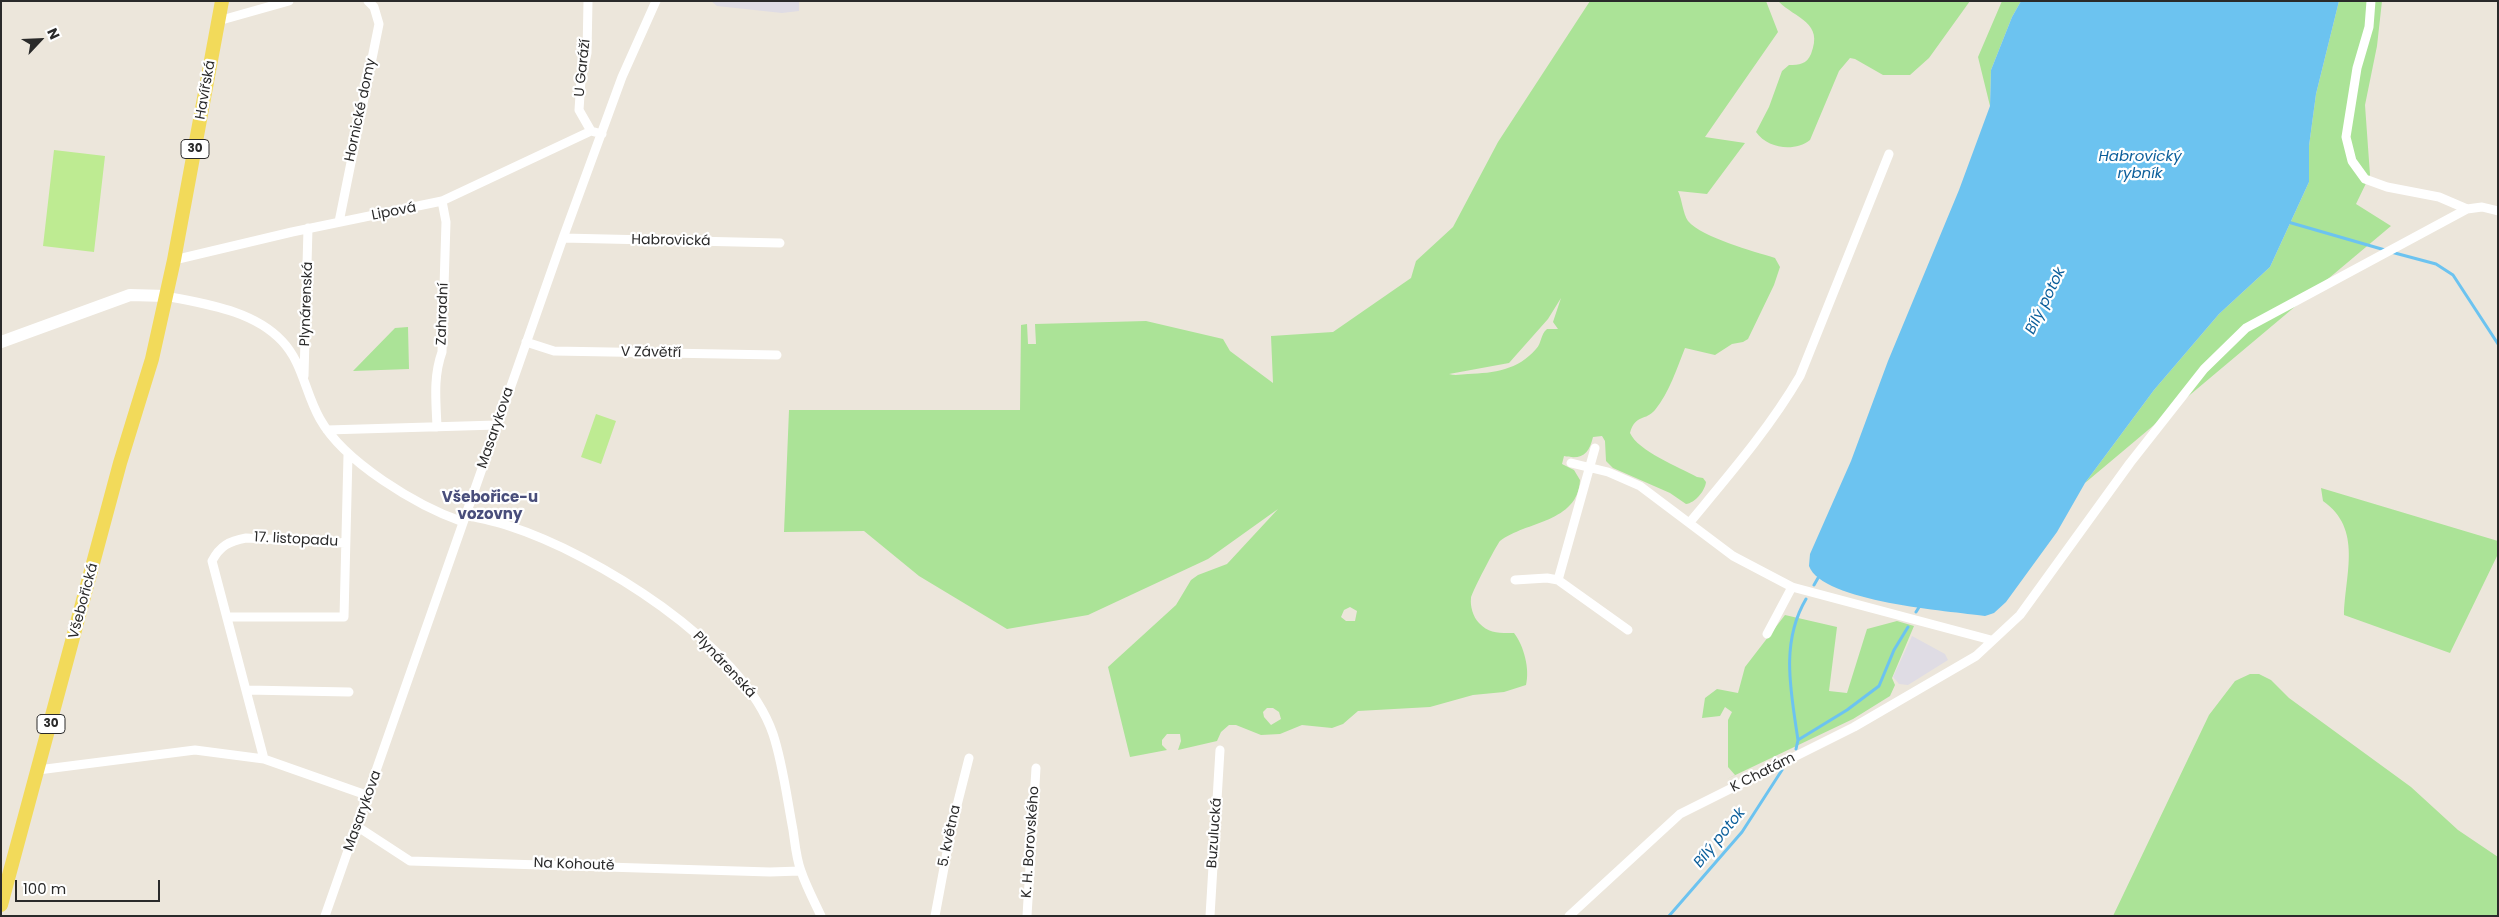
<!DOCTYPE html>
<meta charset="utf-8">
<style>
body{margin:0}
#map{position:relative;width:2499px;height:917px;overflow:hidden;background:#ece6db;font-family:Poppins,sans-serif}
canvas{display:block}
.frame{position:absolute;inset:0;border:2px solid #2a2a2a;pointer-events:none}
.north{position:absolute;left:15px;top:15px;width:50px;height:50px;-webkit-text-stroke:4px #fff;paint-order:stroke;rotate:65deg;font-size:14px;font-weight:700;line-height:20px;text-align:center;color:#2a2a2a}
.north::after{content:'';display:block;margin:auto;width:18px;height:22px;background:#2a2a2a;clip-path:polygon(50% 0,100% 100%,50% 72%,0 100%)}
.scale{position:absolute;left:15px;top:880px;width:145px;height:22px;box-sizing:border-box;border:2px solid #2a2a2a;border-top:0;padding-left:6px;font-size:15px;line-height:18px;white-space:nowrap;color:#2a2a2a;-webkit-text-stroke:4px #fff;paint-order:stroke}
</style>
<div id="map">
<canvas width="2499" height="917"></canvas>
<div class="frame"></div>
<div class="north">N</div>
<div class="scale">100 m</div>
</div>
<script>
const g = document.querySelector('canvas').getContext('2d');
g.lineJoin = 'round';
function fillPath(path, color) {
  g.fillStyle = color;
  g.fill(path, 'evenodd');
}
function strokePath(path, color, width, dash) {
  g.strokeStyle = color;
  g.lineWidth = width;
  g.lineCap = dash ? 'butt' : 'round';
  g.setLineDash(dash || []);
  g.stroke(path);
}
function write(font, color, halo, rows, align = 'center') {
  g.font = font + ' Poppins,sans-serif';
  g.lineWidth = 4.5;
  g.setLineDash([]);
  g.textBaseline = 'middle';
  g.strokeStyle = halo;
  g.fillStyle = color;
  for (const [text, x, y, turn = 0] of rows) {
    g.save();
    g.translate(x, y);
    g.rotate((+turn || 0) * Math.PI / 180);
    g.textAlign = isNaN(turn) ? turn : align;
    if (halo) g.strokeText(text, 0, 0);
    g.fillText(text, 0, 0);
    g.restore();
  }
}
fillPath(new Path2D(`
 M711,1H799V11L782,13L717,6Z
 M1912,636L1945,654L1948,660L1908,685L1899,684L1893,677Z`), '#dfdce4');
fillPath(new Path2D(`
 M1590,1H1766L1778,32L1705,137L1745,143L1707,194L1678,191C1682,199 1683,214 1688,221C1703,238 1753,251 1775,258L1780,267L1774,285L1748,339L1743,342L1732,344L1715,355L1685,348C1677,368 1669,393 1655,410C1646,421 1635,414 1630,433C1638,451 1679,467 1697,477L1703,478L1706,482C1705,491 1695,503 1686,504L1670,493L1613,468L1606,461L1605,441L1602,436L1593,437C1589,454 1582,460 1564,456L1562,464L1574,470L1580,480C1578,523 1526,521 1500,541C1497,544 1471,594 1471,598C1470,606 1473,617 1479,623C1489,634 1500,633 1514,633C1524,646 1530,669 1526,685L1504,692L1473,695L1430,707L1358,711L1343,724L1332,728L1302,725L1280,734L1261,735L1236,725H1229L1221,732L1217,741L1178,750L1181,741L1180,734H1167L1162,740V745L1167,750L1130,757L1108,667L1176,605L1191,580L1198,575L1227,564L1278,509L1208,559L1088,615L1007,629L919,576L864,531L784,532L789,410H1020L1021,325L1027,324L1028,344H1036L1035,324L1146,321L1223,339L1230,351L1273,383L1271,336L1333,332L1411,278L1416,261L1453,227L1498,142ZM1561,298L1553,322L1558,329H1547C1540,335 1542,343 1536,349C1518,370 1494,373 1468,374C1462,374 1456,376 1449,374L1509,363L1548,319ZM1350,607L1357,611L1355,621H1346L1341,617L1344,610ZM1267,708H1273L1279,712L1281,719L1271,725L1264,717L1263,712Z
 M1778,1H1970L1929,58L1910,75H1883L1855,59L1850,58L1839,71L1810,140C1795,152 1768,149 1756,132L1769,107L1782,71L1789,65C1799,65 1807,64 1811,54C1824,22 1796,19 1778,1Z
 M2002,1H2021L2012,17L1991,70L1990,106L1978,57Z
 M2339,1H2382L2377,46L2365,105L2370,175L2356,204L2391,226L2085,483L2154,390L2219,314L2270,267L2309,182V146L2316,94Z
 M408,327L409,369L353,371L395,328Z
 M2321,488L2498,541V554L2450,653L2344,615C2345,574 2363,529 2323,501Z
 M1785,615L1837,627L1829,691L1847,693L1867,629L1897,621L1914,626L1892,678L1895,685L1890,696L1853,719L1727,779L1735,775L1728,767V720L1732,712L1725,707L1720,716L1702,718L1705,698L1717,689L1738,693L1745,667Z
 M2250,674H2259L2271,680L2289,698L2411,787L2458,830L2498,857V916H2113L2209,715L2235,681Z`), '#abe397');
fillPath(new Path2D(`
 M54,150L105,156L94,252L43,246Z
 M596,414L616,421L601,464L581,457Z`), '#beeb92');
fillPath(new Path2D(`
 M2021,1H2339L2316,94L2309,146V182L2270,267L2219,314L2154,390L2085,483L2057,532L2006,602L1994,613L1985,616C1950,611 1822,602 1809,566L1810,554L1851,461L1888,361L1959,190L1990,106L1991,70L2012,17Z`), '#6cc3f0');
strokePath(new Path2D(`
 M2288,222L2385,250
 M2391,252L2436,264L2453,275L2498,344
 M1814,585L1818,578
 M1916,612L1921,604
 M1798,740C1791,692 1780,643 1806,599
 M1796,749L1798,740L1847,710L1879,686L1894,650L1908,627
 M1669,916L1742,832L1782,770`), '#6cc3f0', 3);
strokePath(new Path2D(`
 M588,1L587,53L581,80L579,110L591,131
 M2371,1L2369,27L2357,68L2346,137L2352,161L2365,179L2387,187L2439,197L2467,209
 M218,21L289,1
 M339,222L379,24L374,7L368,1
 M563,238L780,243
 M174,260L292,232L442,201L591,131L602,134
 M166,296C205,304 253,310 282,341C303,363 305,393 320,419C344,462 417,506 463,522
 M526,342L554,351L777,355
 M304,376L308,228
 M437,427C436,401 433,377 442,352L446,222L442,201
 M327,430L497,425
 M1571,463L1608,472L1640,486L1733,556L1792,587
 M465,515C480,518 495,521 509,526C596,554 742,644 773,734C783,764 787,799 793,830C795,843 796,858 801,871C806,886 814,901 821,916
 M1690,522C1729,475 1769,429 1800,376L1889,154
 M1515,580L1547,578L1558,580L1628,630
 M1558,580L1595,448
 M227,617H344L348,455
 M1767,634L1792,587L1991,640
 M247,690L349,692
 M264,759L212,561C220,546 229,541 246,538L345,543
 M38,770L195,750L264,759L369,796
 M358,827L410,861L770,872L800,871
 M325,916L563,238L622,77L656,1
 M935,916L952,825L969,758
 M1027,916L1036,768
 M1210,916L1220,750
 M1569,916L1680,814L1854,727L1976,656L2020,615L2130,463L2204,369L2246,328L2467,209L2482,207L2498,211`), '#fff', 9);
strokePath(new Path2D(`
 M1,342L130,295L166,296`), '#fff', 12);
strokePath(new Path2D(`
 M1,905L120,463L152,359L174,260L222,1`), '#f2da5a', 14);
for (const [x, y, w] of [
 [195,149,28],
 [51,724,28]
]) {
  const box = new Path2D();
  box.roundRect(x - w / 2, y - 9.5, w, 19, 4);
  g.fillStyle = '#fff';
  g.fill(box);
  strokePath(box, '#2a2a2a', 1);
}
write('bold 12px', '#2a2a2a', null, [
 ["30",195,149],
 ["30",51,724]
]);
write('14px', '#2a2a2a', '#fff', [
 ["U Garáží",583,68,-84],
 ["Havířská",206,90,-80],
 ["Hornické domy",361,110,-78],
 ["Lipová",394,212,-11],
 ["Habrovická",671,241,1],
 ["Plynárenská",307,304,-88],
 ["Zahradní",443,314,-88],
 ["V Závětří",651,353,1],
 ["Masarykova",496,428,-71],
 ["17. listopadu",296,540,3],
 ["Všebořická",84,601,-75],
 ["Plynárenská",724,665,47],
 ["K Chatám",1763,773,-27],
 ["Masarykova",363,811,-70],
 ["Buzulucká",1215,833,-86],
 ["5. května",950,836,-78],
 ["K. H. Borovského",1031,842,-86],
 ["Na Kohoutě",574,865,2]
]);
write('italic 15px', '#0c5f9b', '#fff', [
 ["Habrovický",2140,157],
 ["rybník",2140,174],
 ["Bílý potok",2046,301,-64],
 ["Bílý potok",1720,838,-51]
]);
write('bold 15px', '#494e7b', '#fff', [
 ["Všebořice-u",490,498],
 ["vozovny",490,515]
]);
</script>
